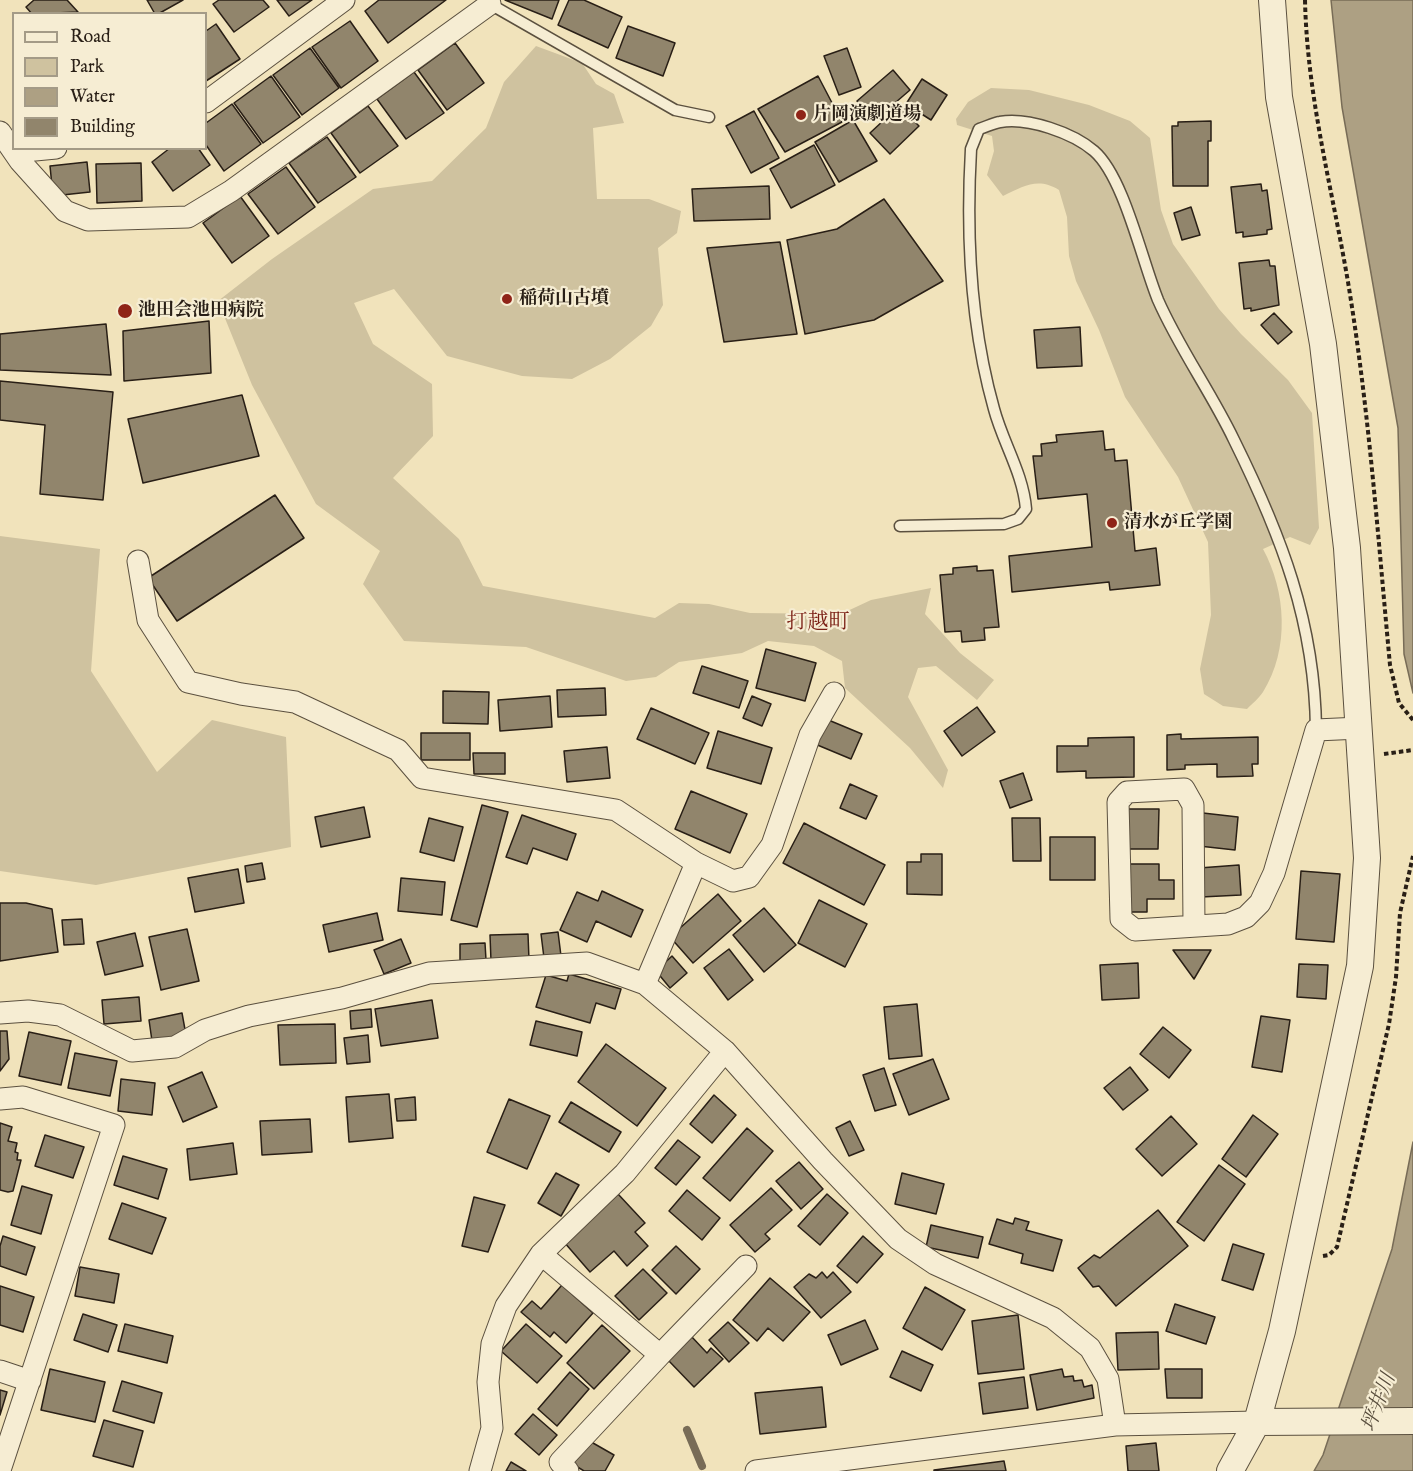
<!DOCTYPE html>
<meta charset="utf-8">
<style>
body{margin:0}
#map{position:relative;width:1413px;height:1471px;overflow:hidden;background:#f1e3bb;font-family:"IM FELL English",serif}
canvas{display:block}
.legend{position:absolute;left:12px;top:12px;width:195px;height:138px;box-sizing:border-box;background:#f6edd3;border:2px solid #a49b87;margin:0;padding:8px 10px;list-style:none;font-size:18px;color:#291f16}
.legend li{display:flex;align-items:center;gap:12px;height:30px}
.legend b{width:30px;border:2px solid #a49b87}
</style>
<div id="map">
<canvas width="1413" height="1471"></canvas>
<ul class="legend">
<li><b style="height:8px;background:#f6edd3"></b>Road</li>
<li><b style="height:16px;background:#cfc29f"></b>Park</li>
<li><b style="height:16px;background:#ada083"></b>Water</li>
<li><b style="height:16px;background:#91856c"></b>Building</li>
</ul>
</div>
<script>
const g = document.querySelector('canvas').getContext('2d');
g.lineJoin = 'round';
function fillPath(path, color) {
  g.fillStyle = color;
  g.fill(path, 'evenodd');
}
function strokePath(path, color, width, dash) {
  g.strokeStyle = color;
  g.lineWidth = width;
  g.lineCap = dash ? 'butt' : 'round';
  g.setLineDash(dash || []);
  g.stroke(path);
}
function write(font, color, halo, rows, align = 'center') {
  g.font = font + ' "IM FELL English","Noto Serif JP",serif';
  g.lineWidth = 4.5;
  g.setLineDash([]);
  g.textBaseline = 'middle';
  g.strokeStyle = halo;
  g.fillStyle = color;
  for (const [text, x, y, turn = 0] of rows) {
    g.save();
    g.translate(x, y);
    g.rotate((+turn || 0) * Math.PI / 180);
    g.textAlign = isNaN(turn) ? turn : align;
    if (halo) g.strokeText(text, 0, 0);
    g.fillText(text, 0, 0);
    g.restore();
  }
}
fillPath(new Path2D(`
 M536,46L582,63L596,84L614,94L624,123L593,128L597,199H649L681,211L677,233L658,248L663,305L651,326L610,359L572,379L522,376L447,356L394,289L354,303L373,344L432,384L433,436L393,478L459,539L483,586L655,618L679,603L709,604L750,613L841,614L871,600L931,588L925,614L960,653L994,680L977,700L936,666L918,668L908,697L948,770L943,788L910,748L845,688L842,661L814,646L768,641L742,653L679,662L656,677L626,681L526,647L404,641L363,584L380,551L316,504L252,385L218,301L272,259L373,189L432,181L486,128L504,82Z
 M991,88L1029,90L1089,105L1130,121L1150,138L1161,210L1173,244L1219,309L1241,334L1288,380L1312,413L1319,528L1310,545L1290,537L1263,549C1286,591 1290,649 1263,692C1259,698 1252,704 1247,709L1223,706L1204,694L1200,669L1211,615L1208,542L1178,477L1125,397L1099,330L1076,281L1069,256L1067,217L1059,190C1038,177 1024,186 1003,196L987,175L994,151L992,136L957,125L956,119L968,102Z
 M0,536L100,549L91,671L157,772L212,720L286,737L291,847L96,885L0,871Z`), '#cfc29f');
const water = new Path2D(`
 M1331,0H1413V693L1404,654L1398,428L1342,107Z
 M1413,1142V1471H1314L1323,1455L1392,1249Z`);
fillPath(water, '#ada083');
strokePath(water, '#786c57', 1.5);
strokePath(new Path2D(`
 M687,1430L702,1466`), '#786c57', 8);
const building = new Path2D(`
 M34,0H67L78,12L32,14L26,7Z
 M147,0H183L158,14H155Z
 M219,0H263L269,7L234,32L213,4Z
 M277,0H312L289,16Z
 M379,0H446L388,43L365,11Z
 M505,0H559L552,19Z
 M569,0H584L622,17L608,48L558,25Z
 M350,21L378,61L341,88L312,47Z
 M216,24L240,59L206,81V31Z
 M628,26L675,43L663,76L616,58Z
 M455,43L484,83L447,110L418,70Z
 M310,48L339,88L302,115L273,75Z
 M847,48L861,87L839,95L824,56Z
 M893,70L910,90L874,121L857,101Z
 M414,72L444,113L406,139L377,99Z
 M271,76L300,117L263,143L234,103Z
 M818,76L842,122L785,152L758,109Z
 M922,79L947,95L931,120L906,104Z
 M232,104L261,144L224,171L206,145V123Z
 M368,106L398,146L360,173L331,133Z
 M899,106L919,126L890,154L870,133Z
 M754,111L779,158L751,173L726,126Z
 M853,120L877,161L839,182L815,142Z
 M1211,121V141H1208V186H1173L1172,126H1178V122Z
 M327,137L356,177L318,203L289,163Z
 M814,145L835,185L791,208L770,169Z
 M170,148H198L210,165L173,191L152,162Z
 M87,162L90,192L53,196L50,166Z
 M141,163L142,201L97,203L96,164Z
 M286,167L315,207L278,234L248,194Z
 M1261,184L1262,191L1267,190L1272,229L1267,230V234L1243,237V232L1236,233L1231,187Z
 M769,186L770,219L694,221L692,189Z
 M240,196L269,236L232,263L203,223Z
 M884,199L943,281L874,320L805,334L787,240L837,229Z
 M1191,207L1200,235L1182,240L1174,213Z
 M780,242L797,334L724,342L707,248Z
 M1269,260L1270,266H1275L1279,305L1251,311V308L1244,309L1239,263Z
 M1274,313L1292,332L1278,344L1261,325Z
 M209,321L211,373L124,381L123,331Z
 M106,324L111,375L0,370V334Z
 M1080,327L1082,366L1037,368L1034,330Z
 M0,381L113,392L103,500L40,494L45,425L0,420Z
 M242,395L259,456L143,483L128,419Z
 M1103,431L1105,450L1114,449L1115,461L1127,460L1135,551L1156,548L1160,585L1110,590L1109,582L1012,592L1009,556L1092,547L1087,494L1038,499L1033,456H1042L1041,444L1057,442L1056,435Z
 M275,495L304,538L177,621L148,578Z
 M977,566V571L993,570L999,627L984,628L985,640L962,642L961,631L945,632L940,575L953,574V568Z
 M766,649L816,663L805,701L756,688Z
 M702,666L748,681L739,708L693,693Z
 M605,688L606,715L558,717L557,690Z
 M443,691L489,692L488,724L443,723Z
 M550,696L552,727L500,731L498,700Z
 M752,696L771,704L762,726L743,718Z
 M977,707L995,732L962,756L944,731Z
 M651,708L709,733L695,764L637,739Z
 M826,719L862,734L851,759L815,744Z
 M718,731L772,748L761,784L707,768Z
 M421,733H470V760H421Z
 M1181,734V739L1258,737V764H1252L1253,776L1217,777V764L1185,765V769L1167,770V735Z
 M1134,737V777L1086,778V771L1057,772V746H1088V738Z
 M607,747L610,778L567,782L564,751Z
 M473,753H505V774H474Z
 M1023,773L1032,800L1010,808L1000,781Z
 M850,784L877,796L866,819L840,808Z
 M691,791L747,814L730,853L675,829Z
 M482,805L508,812L477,927L451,920Z
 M364,807L370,837L321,847L315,817Z
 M1123,809H1159L1158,849H1123Z
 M1203,813L1238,817L1235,850L1199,846Z
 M522,815L576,834L567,860L533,848L527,864L506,857Z
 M429,818L463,827L454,861L420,852Z
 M1012,818H1040L1041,861H1013Z
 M804,823L885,865L864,905L783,863Z
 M1050,837H1095V880H1050Z
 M921,854H942V895L907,894V862H921Z
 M262,863L265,879L247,882L245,866Z
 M1126,864H1159V880H1174V899H1147V912H1126Z
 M1239,865L1241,895L1201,897L1199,868Z
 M238,869L244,903L195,912L188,878Z
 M1301,871L1340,874L1334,942L1296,939Z
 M401,878L445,882L442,915L398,911Z
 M602,891L643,910L631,937L596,921L587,942L560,930L577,892L598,901Z
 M718,894L741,921L693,963L670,937Z
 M819,900L867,924L845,967L798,943Z
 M0,903H26L52,909L58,952L0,961Z
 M764,908L796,945L764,972L733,935Z
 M377,913L383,940L329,952L323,925Z
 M82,919L84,944L64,945L62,920Z
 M187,929L199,981L161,990L149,937Z
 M558,932L561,956L544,958L541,934Z
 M135,933L143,966L105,975L97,942Z
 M528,934L529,960L491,961L490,935Z
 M401,939L411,963L384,974L374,950Z
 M485,943L486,960L460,961V944Z
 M729,949L753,980L728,1000L704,968Z
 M1173,950H1211L1194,979Z
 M672,956L687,973L670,988L656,971Z
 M1138,963L1139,998L1102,1000L1100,965Z
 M1299,964L1328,965L1326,999L1297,997Z
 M569,974L621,989L615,1009L596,1003L590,1023L536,1007L546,975L567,981Z
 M139,997L141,1021L104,1024L102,1000Z
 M432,1000L438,1038L381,1046L375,1009Z
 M917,1004L922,1056L889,1059L884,1007Z
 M371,1009L372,1027L351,1029L350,1011Z
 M182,1013L186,1035L152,1041L149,1020Z
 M1261,1016L1290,1020L1282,1072L1252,1067Z
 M536,1021L582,1032L577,1056L530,1045Z
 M335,1024L336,1063L280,1065L278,1025Z
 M1163,1027L1191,1050L1169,1078L1140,1054Z
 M0,1031H7L9,1059L0,1071Z
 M29,1032L71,1041L61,1085L19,1076Z
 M368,1035L370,1062L347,1064L344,1038Z
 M606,1044L666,1088L637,1126L578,1082Z
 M75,1053L117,1061L110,1096L68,1088Z
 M933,1059L949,1099L909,1115L893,1074Z
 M1130,1067L1148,1090L1123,1110L1104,1088Z
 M884,1068L896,1105L875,1111L863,1075Z
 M202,1072L217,1107L183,1122L168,1087Z
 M121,1079L155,1083L152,1115L118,1111Z
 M389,1094L393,1138L349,1142L346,1097Z
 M714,1095L736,1115L712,1143L690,1124Z
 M415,1097L416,1120L397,1121L395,1099Z
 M509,1099L550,1116L527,1169L487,1152Z
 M571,1102L621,1132L609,1152L559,1122Z
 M1253,1115L1278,1134L1246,1177L1222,1159Z
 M1171,1116L1197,1144L1162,1176L1136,1149Z
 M310,1119L312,1152L262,1155L260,1121Z
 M850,1121L864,1150L849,1156L836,1128Z
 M0,1123L12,1127L8,1141L17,1143L15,1152L18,1153L17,1160H21L13,1191L8,1192L0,1190Z
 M747,1128L773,1151L730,1201L703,1178Z
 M45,1135L84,1147L73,1178L35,1166Z
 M678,1140L700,1157L676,1185L655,1168Z
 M233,1143L237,1174L190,1180L187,1149Z
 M123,1156L167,1169L158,1199L114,1185Z
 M799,1162L823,1189L801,1209L776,1181Z
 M1219,1165L1245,1184L1204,1241L1177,1222Z
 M556,1173L579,1185L561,1216L538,1203Z
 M902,1173L944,1184L936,1214L895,1204Z
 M22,1186L52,1195L41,1234L11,1225Z
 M771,1188L792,1210L765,1234L770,1239L755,1252L730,1225Z
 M687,1190L720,1218L702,1240L669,1211Z
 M618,1194L645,1223L635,1232L648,1246L627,1266L614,1251L590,1272L564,1242Z
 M827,1194L848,1213L820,1245L798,1226Z
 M474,1197L505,1205L488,1252L462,1246Z
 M122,1203L166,1218L152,1254L109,1239Z
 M1158,1210L1188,1246L1116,1306L1099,1286L1093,1287L1078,1268L1094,1255L1100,1258Z
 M1015,1218L1029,1222L1026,1230L1062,1240L1053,1271L1021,1263L1023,1254L989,1244L997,1219L1013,1224Z
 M931,1225L983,1237L978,1258L926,1247Z
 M3,1236L35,1247L26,1275L0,1266V1246Z
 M863,1236L883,1254L857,1283L837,1266Z
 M1233,1244L1264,1254L1253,1290L1222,1280Z
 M676,1246L700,1269L676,1294L652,1270Z
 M80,1267L119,1274L114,1303L75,1296Z
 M643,1269L667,1293L639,1320L615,1296Z
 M822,1272L827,1278L833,1272L851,1292L821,1318L794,1287L809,1274L816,1278Z
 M770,1278L810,1312L783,1341L768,1328L757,1341L733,1320Z
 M562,1285L593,1313L566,1343L554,1332L550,1337L521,1312L532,1301L541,1309Z
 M0,1286L34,1297L23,1332L0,1325Z
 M925,1287L965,1310L942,1350L903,1328Z
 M1175,1304L1215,1317L1206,1344L1166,1331Z
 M83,1314L117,1325L108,1352L74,1340Z
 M1018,1315L1024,1369L978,1374L972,1321Z
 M865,1320L878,1349L841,1365L828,1335Z
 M728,1322L749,1343L729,1362L709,1340Z
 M125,1324L173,1336L167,1363L118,1351Z
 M526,1324L562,1356L537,1383L501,1351Z
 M602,1325L630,1351L594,1389L567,1363Z
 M1158,1332L1159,1369L1118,1370L1116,1333Z
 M691,1336L707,1353L711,1348L723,1359L694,1387L668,1360Z
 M902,1351L933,1365L921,1391L890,1377Z
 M50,1369L105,1382L95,1422L41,1410Z
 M1062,1369L1064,1377L1073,1376L1074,1381L1082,1380L1084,1387L1092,1385L1094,1398L1037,1410L1030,1375Z
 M1165,1369H1202V1398H1167Z
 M570,1372L589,1389L557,1426L538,1409Z
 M1024,1377L1028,1408L983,1414L979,1383Z
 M122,1381L162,1393L154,1423L113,1411Z
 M822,1387L826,1427L760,1434L755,1393Z
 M0,1390L7,1392L0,1415Z
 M533,1414L557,1435L539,1455L515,1434Z
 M104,1420L143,1431L133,1467L93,1456Z
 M586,1439L614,1455L605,1471H584L571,1463Z
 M1156,1443L1159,1471H1128L1126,1446Z
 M1004,1461L1006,1471H934V1470Z
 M511,1462L526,1471H506Z`);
fillPath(building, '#91856c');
strokePath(building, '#291f16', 1.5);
const service = new Path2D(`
 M490,4L675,110L709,117
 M900,526L1004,524L1018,519L1026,509C1023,473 1003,443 994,409C970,324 966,236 971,149L979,129C986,127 993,123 1000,122C1028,117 1073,133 1094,151C1124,177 1142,261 1158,300C1179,348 1211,392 1234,440C1281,535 1315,622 1316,730`);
const minor = new Path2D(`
 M206,102L344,0
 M0,132L20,161L65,211L88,220L188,217L231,191L490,4L489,0
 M14,152L56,148
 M138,561L148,620L188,682L241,694L295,702L398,750L422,778L616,810L696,863L645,984
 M696,863L733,881L749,877L772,845L810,735L834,693
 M1194,926L1193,805L1184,789L1127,792L1118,802L1121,919L1135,930L1228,924L1246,917L1260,903L1274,873L1316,730L1360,728
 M0,1013L28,1011L60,1015L132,1051L175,1047L205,1030L249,1016L342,998L429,973L587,963L645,984L725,1051L823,1161L898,1239L935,1264L1053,1318L1090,1348L1108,1379L1115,1425
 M0,1099L23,1097L114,1125L0,1470
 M541,1254L660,1355L560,1462L568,1471
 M660,1355L746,1266
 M0,1371L30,1381
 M480,1471L492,1428L488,1382L492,1344L506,1306L541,1254L625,1173L725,1051
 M756,1471L1115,1425L1257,1422`);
const tertiary = new Path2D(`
 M1257,1422L1413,1421
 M1230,1471L1257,1422L1282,1331L1360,966L1367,858L1347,548L1323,344L1279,97L1272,0`);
strokePath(service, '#5b503f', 13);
strokePath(minor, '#5b503f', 23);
strokePath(tertiary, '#5b503f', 28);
strokePath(new Path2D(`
 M1305,0C1307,96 1332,188 1348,282C1369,409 1378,538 1390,665L1399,703L1413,720
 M1384,754L1413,750
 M1323,1256L1329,1255L1337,1247L1389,1024L1396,977L1400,913L1413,856`), '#291f16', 4, [4.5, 3]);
strokePath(service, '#f6edd3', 10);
strokePath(minor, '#f6edd3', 21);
strokePath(tertiary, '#f6edd3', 26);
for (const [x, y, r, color] of [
 [801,115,6,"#8f2418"],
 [507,299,6,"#8f2418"],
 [125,311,8,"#8f2418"],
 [1112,523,6,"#8f2418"]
]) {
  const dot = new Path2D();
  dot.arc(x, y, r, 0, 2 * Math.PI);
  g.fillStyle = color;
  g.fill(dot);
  strokePath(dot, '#f6edd3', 2);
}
write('bold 18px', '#291f16', '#f6edd3', [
 ["片岡演劇道場",813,115],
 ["稲荷山古墳",519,299],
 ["池田会池田病院",138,311],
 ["清水が丘学園",1124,523]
], 'left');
write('italic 20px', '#574c3c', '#f6edd3', [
 ["坪井川",1380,1403,-69]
]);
write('21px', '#7a1f14', '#f6edd3', [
 ["打越町",818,624]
]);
</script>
